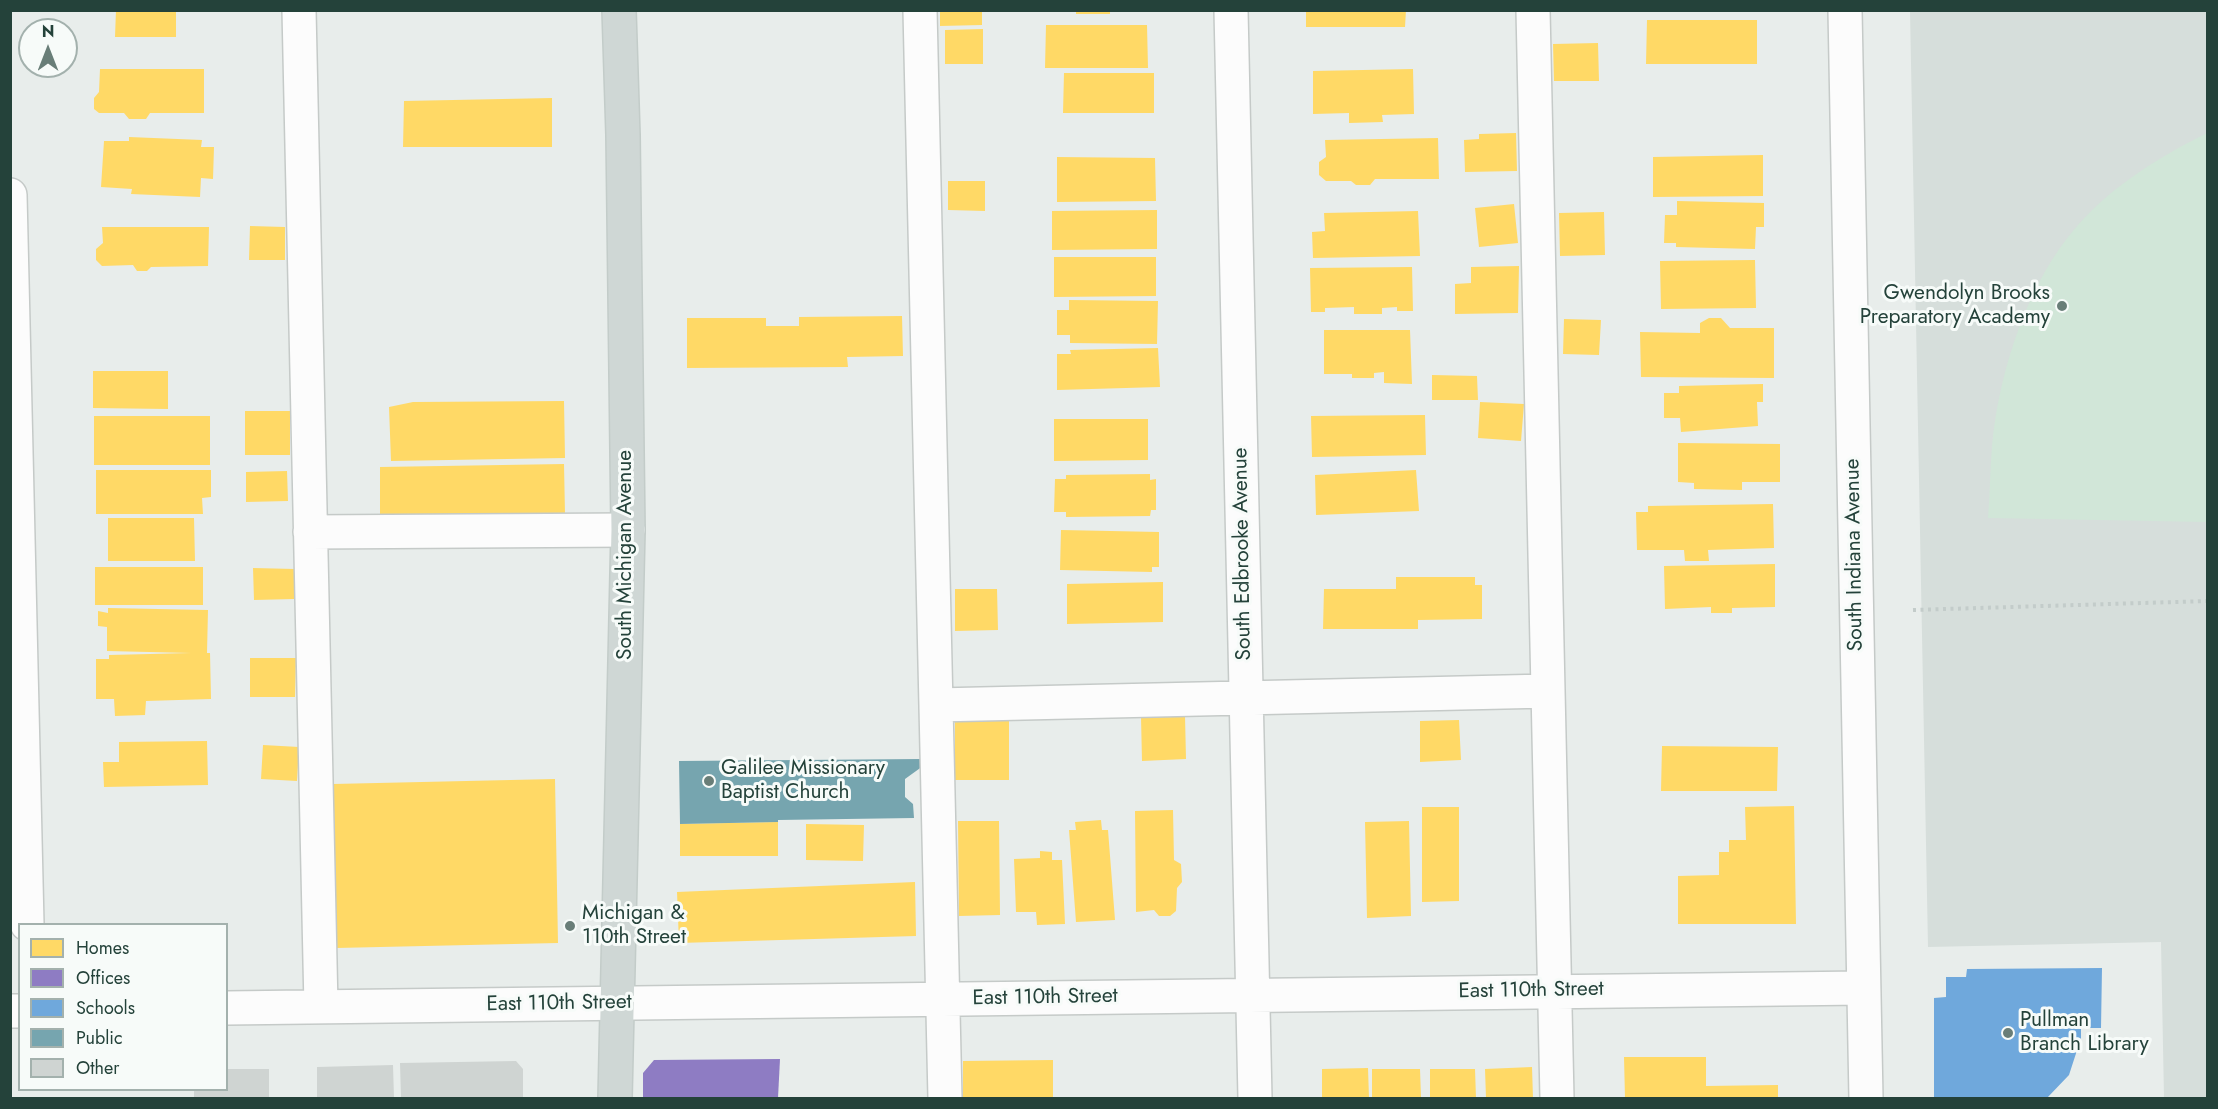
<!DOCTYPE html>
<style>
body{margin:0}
#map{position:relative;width:2218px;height:1109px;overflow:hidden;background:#e8edeb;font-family:Jost,sans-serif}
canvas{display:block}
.frame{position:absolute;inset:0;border:12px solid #24423a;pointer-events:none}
.legend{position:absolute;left:18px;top:923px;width:210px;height:168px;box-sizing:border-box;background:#f7fbf9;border:2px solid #a3b1ad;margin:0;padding:8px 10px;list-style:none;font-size:18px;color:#24423a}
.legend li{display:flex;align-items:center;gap:12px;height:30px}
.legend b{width:30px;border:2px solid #a3b1ad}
.north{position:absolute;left:18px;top:18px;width:60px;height:60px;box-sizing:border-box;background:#f7fbf9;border:2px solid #a3b1ad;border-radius:50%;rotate:0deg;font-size:16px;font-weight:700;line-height:24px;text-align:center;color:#24423a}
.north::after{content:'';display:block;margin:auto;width:21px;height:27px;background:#697e78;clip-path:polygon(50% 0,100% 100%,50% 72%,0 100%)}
</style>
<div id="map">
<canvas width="2218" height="1109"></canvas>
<div class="frame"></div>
<ul class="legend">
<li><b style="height:16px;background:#ffd966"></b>Homes</li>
<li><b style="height:16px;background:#8e7cc3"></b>Offices</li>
<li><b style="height:16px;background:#6fa8dc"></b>Schools</li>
<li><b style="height:16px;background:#76a5af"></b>Public</li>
<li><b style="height:16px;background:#cfd4d2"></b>Other</li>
</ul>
<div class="north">N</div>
</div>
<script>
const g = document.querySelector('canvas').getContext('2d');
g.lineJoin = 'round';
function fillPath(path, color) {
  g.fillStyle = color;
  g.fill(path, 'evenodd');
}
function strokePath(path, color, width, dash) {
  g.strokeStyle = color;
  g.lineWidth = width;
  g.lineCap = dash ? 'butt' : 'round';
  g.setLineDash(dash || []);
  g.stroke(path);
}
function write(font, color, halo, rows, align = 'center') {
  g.font = font + ' Jost,sans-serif';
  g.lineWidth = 6;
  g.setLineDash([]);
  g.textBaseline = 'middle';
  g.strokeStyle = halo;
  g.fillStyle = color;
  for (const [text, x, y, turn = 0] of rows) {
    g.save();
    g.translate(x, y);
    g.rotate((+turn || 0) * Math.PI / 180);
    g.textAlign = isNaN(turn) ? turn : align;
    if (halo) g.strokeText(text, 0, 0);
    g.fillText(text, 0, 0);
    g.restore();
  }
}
fillPath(new Path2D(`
 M1910,11H2207V1098H2164L2161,942L1928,947Z`), '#d6dedb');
fillPath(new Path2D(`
 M2207,133V522L1988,518C1990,494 1990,470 1992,446C1999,371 2028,281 2078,225C2113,185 2161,156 2207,133Z`), '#d1e6d8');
fillPath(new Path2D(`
 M116,10H176V37H115Z
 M940,10H982V25L940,26Z
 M1076,10H1110V14H1076Z
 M1306,10H1406L1405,27H1306Z
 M1647,20H1757V64H1646Z
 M1046,25H1147L1148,68H1045Z
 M983,29V64H945V30Z
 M1598,43L1599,81H1554L1553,44Z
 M100,69H204V113H150L146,119H129L124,113H99L94,109V98L99,92Z
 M1413,69L1414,114L1382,115L1383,122L1349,123V113L1313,114V71Z
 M1064,73H1154V113H1063Z
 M552,98V147H403L404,101Z
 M1516,133L1517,171L1465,172L1464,140L1479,139V134Z
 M129,137L202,140L201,147H214L213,179L201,178L200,197L131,194L132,189L101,187L104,141H129Z
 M1438,138L1439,179H1375L1370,185H1356L1351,181H1326L1319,175V162L1326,157L1325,140Z
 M1763,155V196L1653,197V157Z
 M1057,157L1155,158L1156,201L1057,202Z
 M948,181H985V211L948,210Z
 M1677,201L1764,203V227H1756L1755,249L1676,247V243H1664L1665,215H1677Z
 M1514,204L1518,243L1479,247L1475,208Z
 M1157,210V249L1052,250V211Z
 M1418,211L1420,256L1313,258L1312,232L1325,231L1324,213Z
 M1604,212L1605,255L1560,256L1559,213Z
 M250,226L285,227V260H249Z
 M102,227H209L208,266L151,267L147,271H137L133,265L102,266L96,260V249L103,243Z
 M1054,257H1156V296L1054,297Z
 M1755,260L1756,308L1661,309L1660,261Z
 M1519,266L1518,313L1455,314V284L1471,283V267Z
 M1412,267L1413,311H1397V307L1382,308V314H1354V307L1325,308V312H1311L1310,268Z
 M1069,300L1158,301L1157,344L1070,343V335H1057V310H1069Z
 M902,316L903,356L847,357L848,367L687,368V318H766V326H799V317Z
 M1709,318H1721L1730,328H1774V378L1641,377L1640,332L1700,333V323Z
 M1564,319L1601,320L1599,355L1563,354Z
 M1324,330H1410L1412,384L1384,383V372L1374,373V378H1352V374H1324Z
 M1158,348L1160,387L1057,390V354H1071L1070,350Z
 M93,371H168V409L93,408Z
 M1432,375L1477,376L1478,400H1432Z
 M1763,384V402H1757L1758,426L1681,432L1680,418H1664V393H1679V386Z
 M564,401L565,458L391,461L389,407L413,402Z
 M1480,402L1524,404L1521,441L1478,438Z
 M245,411H290V455H245Z
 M1425,415L1426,455L1312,457L1311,416Z
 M94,416H210V465H94Z
 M1054,419H1148V460L1054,461Z
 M1678,443L1780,444V482H1742V490L1694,489V483L1678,482Z
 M564,464L565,514L380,516V467Z
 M96,470H211V497L202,498L203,514H96Z
 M1416,470L1419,511L1316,515L1315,475Z
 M287,471L288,501L246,502V472Z
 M1150,474V480L1156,479V510H1151L1150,516L1066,517V512H1054L1055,479H1066V475Z
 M1773,504L1774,548L1708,550L1709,561H1685L1684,550H1637L1636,512H1648V506Z
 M108,518H194L195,561H108Z
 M1061,530L1159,532V567H1152V572L1060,570Z
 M1775,564V607L1732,608V613H1711V607L1665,609L1664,566Z
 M95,567H203V605H95Z
 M253,568L295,569L294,599L254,600Z
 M1396,577H1475V585H1482V619L1418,620V629H1323L1324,589H1396Z
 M1163,582V622L1067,624V584Z
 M955,589H997L998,630L955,631Z
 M108,608L208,610L207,653H210L211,699L146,701L145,715L115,716L114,699H96V659H109V655L191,653L107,651V627L98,626V611L108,613Z
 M250,658H296L295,697H250Z
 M1185,716L1186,759L1142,761L1141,717Z
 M955,720L1009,721V780H955Z
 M1459,720L1461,760L1420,762V721Z
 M207,741L208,785L104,787L103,762H119V742Z
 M263,745L299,747L297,781L261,779Z
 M1662,746L1778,747L1777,791H1661Z
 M555,779L558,943L336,948L333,784Z
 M1794,806L1796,924H1678V876L1719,875V852H1729V840H1746L1745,807Z
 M1422,807H1459V901L1422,902Z
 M1173,810L1174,860L1181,864L1182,882L1177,888L1176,911L1170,916H1159L1154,910L1136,912L1135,811Z
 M1101,820L1102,830H1108L1115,920L1076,922L1069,830H1076L1075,822Z
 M958,821H999L1000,915L959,916Z
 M1409,821L1411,916L1367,918L1365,822Z
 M778,822V856H680V824Z
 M806,824L864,825L863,861L806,860Z
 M1040,851L1052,852V860H1062L1065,924L1037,925L1036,912H1016L1014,859L1040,858Z
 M915,882L916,936L679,943L677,892Z
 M1624,1057H1706V1086L1778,1085V1098H1625Z
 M1053,1060V1098H963V1061Z
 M1532,1067L1533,1098H1486L1485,1069Z
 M1368,1068L1369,1098H1322V1069Z
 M1372,1069H1420L1421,1098H1372Z
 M1430,1069H1475L1476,1098H1430Z`), '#ffd966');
fillPath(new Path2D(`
 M780,1059L778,1098H643V1073L654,1060Z`), '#8e7cc3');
fillPath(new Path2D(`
 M2102,968L2101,1028H2081V1038L2069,1075L2047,1098H1934V998L1946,997V977H1966L1967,969Z`), '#6fa8dc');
fillPath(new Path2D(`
 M921,759L923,766L905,779V797L913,804L914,818L778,820V822L680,824L679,761Z`), '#76a5af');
fillPath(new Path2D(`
 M516,1061L523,1069V1098H401L400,1063Z
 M393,1065L394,1098H317V1067Z
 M226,1069H269V1098H194V1090H226Z`), '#cfd4d2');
const minor = new Path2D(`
 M299,10L321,1007
 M920,10L945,1098
 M1231,10L1255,1098
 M1533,10L1557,1098
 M1845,10L1866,1098
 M10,195L27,924
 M310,532L628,530
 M937,705L1548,691
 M226,1008L1863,988
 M10,1011H20`);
const major = new Path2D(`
 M615,1098L628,530L623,135L619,10`);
strokePath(minor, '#c5cac8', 36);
strokePath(major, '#c3ccc9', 36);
strokePath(new Path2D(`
 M1913,610L2208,601`), '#c3ccca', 4, [3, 4.5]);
strokePath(minor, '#fcfcfc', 33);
strokePath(major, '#cfd7d5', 33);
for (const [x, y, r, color] of [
 [2062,306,6,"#697e78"],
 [709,781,6,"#697e78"],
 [570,926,6,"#697e78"],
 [2008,1033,6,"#697e78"]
]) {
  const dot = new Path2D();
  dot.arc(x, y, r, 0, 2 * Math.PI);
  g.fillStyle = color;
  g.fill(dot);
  strokePath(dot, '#f7fbf9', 2);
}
write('21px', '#24423a', '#f7fbf9', [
 ["Gwendolyn Brooks",2050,294,"right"],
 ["Preparatory Academy",2050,318,"right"],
 ["Galilee Missionary",721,769],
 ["Baptist Church",721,793],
 ["Michigan &",582,914],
 ["110th Street",582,938],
 ["Pullman",2020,1021],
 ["Branch Library",2020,1045]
], 'left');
write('21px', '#24423a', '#f7fbf9', [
 ["South Edbrooke Avenue",1243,554,-91],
 ["South Michigan Avenue",626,555,-90],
 ["South Indiana Avenue",1855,555,-91],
 ["East 110th Street",1531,991,-1],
 ["East 110th Street",1045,998,-1],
 ["East 110th Street",559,1004,-1]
]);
</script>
